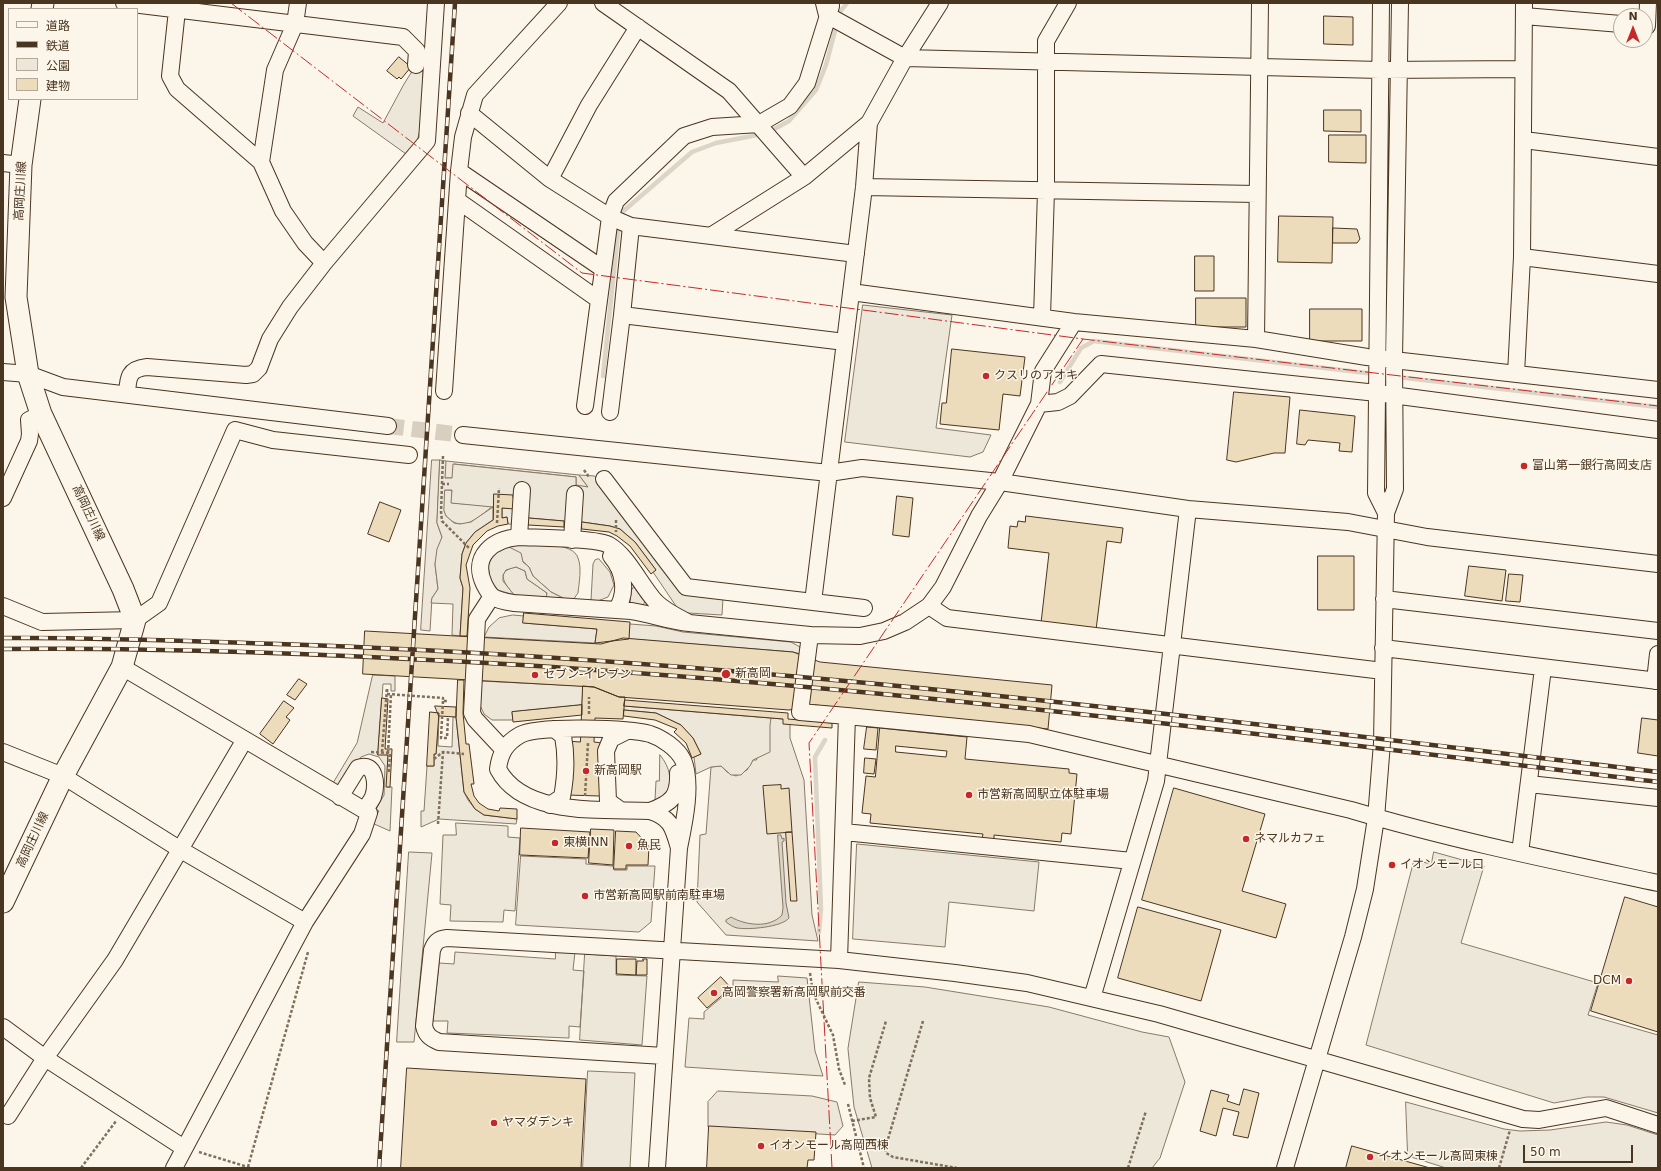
<!DOCTYPE html>
<meta charset="utf-8">
<style>
body{margin:0}
#map{position:relative;width:1661px;height:1171px;overflow:hidden;background:#fbf6e9;font-family:"DejaVu Sans","Noto Sans JP",sans-serif}
canvas{display:block}
.frame{position:absolute;inset:0;border:4px solid #4a3520;pointer-events:none}
.legend{position:absolute;left:8px;top:8px;width:130px;height:92px;box-sizing:border-box;background:#fbf6e9;border:1px solid #b4a999;margin:0;padding:5px 7px;list-style:none;font-size:12px;color:#4a3520}
.legend li{display:flex;align-items:center;gap:8px;height:20px}
.legend b{width:20px;border:1px solid #b4a999}
.north{position:absolute;left:1613px;top:8px;width:40px;height:40px;box-sizing:border-box;background:#fbf6e9;border:1px solid #b4a999;border-radius:50%;rotate:0deg;font-size:11px;font-weight:700;line-height:16px;text-align:center;color:#4a3520}
.north::after{content:'';display:block;margin:auto;width:14px;height:18px;background:#c62828;clip-path:polygon(50% 0,100% 100%,50% 72%,0 100%)}
.scale{position:absolute;left:1523px;top:1145px;width:110px;height:18px;box-sizing:border-box;border:2px solid #4a3520;border-top:0;padding-left:5px;font-size:12px;line-height:14px;white-space:nowrap;color:#4a3520;-webkit-text-stroke:3px #fbf6e9;paint-order:stroke}
</style>
<div id="map">
<canvas width="1661" height="1171"></canvas>
<div class="frame"></div>
<ul class="legend">
<li><b style="height:5px;background:#fbf6e9"></b>道路</li>
<li><b style="height:5px;background:#4a3520"></b>鉄道</li>
<li><b style="height:11px;background:#ede6d9"></b>公園</li>
<li><b style="height:11px;background:#ecdcbc"></b>建物</li>
</ul>
<div class="north">N</div>
<div class="scale">50 m</div>
</div>
<script>
const g = document.querySelector('canvas').getContext('2d');
g.lineJoin = 'round';
function fillPath(path, color) {
  g.fillStyle = color;
  g.fill(path, 'evenodd');
}
function strokePath(path, color, width, dash) {
  g.strokeStyle = color;
  g.lineWidth = width;
  g.lineCap = dash ? 'butt' : 'round';
  g.setLineDash(dash || []);
  g.stroke(path);
}
function write(font, color, halo, rows, align = 'center') {
  g.font = font + ' "DejaVu Sans","Noto Sans JP",sans-serif';
  g.lineWidth = 3;
  g.setLineDash([]);
  g.textBaseline = 'middle';
  g.strokeStyle = halo;
  g.fillStyle = color;
  for (const [text, x, y, turn = 0] of rows) {
    g.save();
    g.translate(x, y);
    g.rotate((+turn || 0) * Math.PI / 180);
    g.textAlign = isNaN(turn) ? turn : align;
    if (halo) g.strokeText(text, 0, 0);
    g.fillText(text, 0, 0);
    g.restore();
  }
}
const green = new Path2D(`
 M432,460H440L437,523L442,537L435,564L438,589L432,598L430,631L421,630Z
 M446,461L579,475L588,487L576,486V477L454,464L453,478H445Z
 M444,490H452V503L493,506C482,514 466,531 452,521C449,519 445,516 444,512C442,506 444,497 444,490Z
 M524,544C538,545 573,542 578,558C582,568 579,583 578,593L573,600L569,601L551,592L533,576L529,567L507,546Z
 M599,559L610,572L614,585L608,597L595,602L591,600L593,564L595,560Z
 M516,567L525,571L527,579L547,593L546,599L514,595C505,584 494,571 516,567Z
 M634,587L644,599L645,602L642,606L630,603L631,591Z
 M771,718L783,719L790,725V738L804,780L812,915L818,941L726,935L697,902L700,835L706,834L711,767L721,766L727,772L736,776L747,770L753,760H756Z
 M660,755C670,767 674,783 664,796L655,800L656,781H659Z
 M718,1091L812,1096L837,1102L843,1126L835,1135L708,1127V1102Z`);
fillPath(green, '#ede6d9');
strokePath(green, '#887966', 1);
const parking = new Path2D(`
 M423,61V122L415,147L406,154L353,116L358,107L383,123L404,84L416,65Z
 M863,305L952,315L936,428L991,435L983,452L970,457L845,442Z
 M440,460L446,461L445,478H452L453,464L576,477V485L588,487L579,475L595,476L682,592L723,598L722,615L688,613L678,609L653,572L656,570L635,542L620,529L610,526L582,522V529L564,528V521L529,518L528,525L508,524L507,517L502,518V508H514L493,506V520L475,532L466,543L462,554L460,578L463,588L460,636L452,635L453,604L431,603L432,598L438,589L435,564L437,549L442,537L437,523ZM445,490H452L451,503L493,507L471,522L460,524L454,523L446,516L444,511Z
 M507,546L521,553L523,562L529,567L533,576L551,592L569,601L546,599L547,593L527,579L525,571L516,567L506,570L503,575V581L514,595L498,590L490,580L488,564L493,555Z
 M513,615L524,616V623L597,629L595,643L484,637L489,627L499,618Z
 M630,624L656,626L683,632L791,642L800,647L801,654L793,652L629,639Z
 M373,675L395,676V691H391V684H383L378,754L388,755L387,787H392L390,831L372,823L379,811L376,809L384,795L385,766L379,757L369,754L361,757L343,783L338,785L333,783L357,743Z
 M481,681L583,686L582,705L512,712L513,720H492L484,714L479,703Z
 M624,706L771,718L770,725V752L753,760L750,766L741,775H731L721,766L711,767L696,774L694,757L701,754L693,738L681,725L656,713L624,710Z
 M439,716L438,746L452,747L453,717H456L464,792L468,800L475,809L484,815L517,819L516,824L439,819L421,827V811H424L427,766H434V754H436L438,733L434,725Z
 M456,823L508,826V837L520,838L515,911L504,910L503,922L450,921L451,905L440,904L443,835H456Z
 M857,844L1039,862L1034,911L949,902L945,947L853,939Z
 M409,852L432,853L414,1042H397Z
 M1434,852L1484,866L1461,943L1598,983L1588,1015L1658,1035V1113L1604,1097H1587L1554,1103L1366,1045L1414,860L1431,864Z
 M521,856L586,859V864L613,866L614,870H627V866H655L651,922L639,932L516,925Z
 M556,951L575,952L573,970L584,971L580,1027L569,1026V1038L447,1033L448,1021H433L439,963L454,964L455,952L555,959Z
 M585,954L616,956V975L647,976L642,1045L580,1040Z
 M778,976L807,978L815,1051L823,1076L685,1067L689,1018L704,1019V1012L733,988V980L778,982Z
 M859,982L925,987L1049,1007L1142,1032L1169,1037L1185,1082L1160,1158L1152,1168H872L854,1107L848,1049Z
 M588,1071L635,1073L630,1168H583Z
 M1406,1102L1504,1129L1520,1131L1550,1130L1606,1122L1627,1125L1658,1135V1168H1446L1408,1156Z`);
fillPath(parking, '#ede7d9');
strokePath(parking, '#887966', 1);
const water = new Path2D(`
 M778,835H781L782,839L784,838V841L782,842L786,903L789,918C782,927 749,930 737,928C733,927 730,925 726,922V920L731,917C745,925 769,929 782,915L783,908Z`);
fillPath(water, '#dcd4c6');
strokePath(water, '#887966', 1);
strokePath(new Path2D(`
 M769,132L789,121L816,90L826,65L840,12L847,3
 M603,376L620,214L692,152L716,143L762,134
 M1397,377L1658,407
 M1060,382L1081,348L1094,341L1375,374
 M819,932L821,909L815,757L825,740`), '#dcd4c6', 4.5);
const building = new Path2D(`
 M1324,16L1353,17V45L1324,44Z
 M399,57L411,67L401,79L399,77L397,79L387,71Z
 M1324,110H1361V132L1324,131Z
 M1329,135H1366V163L1329,162Z
 M1279,216L1333,217L1332,263L1278,262Z
 M1333,228L1357,229L1360,239L1357,243H1333Z
 M1195,256H1214V291H1195Z
 M1196,298H1246V327H1196Z
 M1310,309H1362V341H1310Z
 M952,349L1025,357L1020,396L1003,394L999,430L940,424L942,403H946Z
 M1234,392L1290,397L1285,453H1274L1236,462L1227,460Z
 M1300,410L1355,416L1352,452L1339,451L1340,443L1308,440L1305,445L1297,444Z
 M494,494L513,495V498H515L514,509L502,508V518L507,517L508,524L498,526L487,531L473,545L466,565L470,588L467,636H460L463,588L460,578L462,554L466,543L475,532L493,520Z
 M897,496L913,498L909,537L893,535Z
 M380,502L401,510L389,542L368,534Z
 M1026,516L1123,528L1121,543L1107,541L1096,630L1041,623L1049,553L1008,548L1010,526L1017,527L1018,521L1025,522Z
 M529,518L564,521V527L528,525Z
 M582,522L610,526L620,529L635,542L656,570L651,574L630,546L617,536L609,532L582,529Z
 M1318,556H1354V610H1318Z
 M1469,566L1506,570L1502,601L1465,596Z
 M1509,574L1523,575L1520,602L1506,601Z
 M524,613L630,622L629,639L595,643L597,629L523,623Z
 M365,631L601,644L623,638L793,652L820,662L1052,685L1048,729L815,705L789,710L619,697L594,687L363,674Z
 M299,679L307,684L295,700L287,695Z
 M458,680H464L463,713L466,744H469L474,784H471L474,796L479,803L488,809L499,811L500,808L517,809V819L484,815L475,809L464,792L456,717Z
 M583,686L594,687L619,697H625L623,719L595,718L594,742L602,743L605,766H598V773H603L600,796L567,795V741L580,742Z
 M382,698L388,699L385,749H392L390,787H386L388,755H378Z
 M625,700L788,713V719L832,723V728L783,724V719L624,706Z
 M284,701L294,708L286,717L290,720L273,744L260,734Z
 M582,705V715L513,722L512,712Z
 M435,706L456,707V717L439,716Z
 M624,710L656,713L681,725L693,738L701,754L692,758L686,743L674,732L677,729L655,720L624,716Z
 M430,712L439,713L436,754H434V766H427Z
 M1642,718L1658,720V756L1638,753Z
 M867,727L878,728L876,750L864,749Z
 M880,728L967,737L965,759L1069,769V773L1077,774L1071,834L1062,833L1061,842L994,835V840L982,839L983,834L870,823L871,814L862,813L866,776L875,777ZM896,746L947,751L946,757L896,752Z
 M865,758L876,759L874,774L864,773Z
 M781,785V789L789,788L792,832L767,834L763,786Z
 M1174,788L1265,814L1242,891L1286,904L1276,938L1142,900Z
 M521,828L590,832L588,858L520,855Z
 M591,829L614,830L613,865L589,863Z
 M616,831L636,832L649,846L648,865H626V869H614Z
 M786,832H792L797,901H791Z
 M1625,897L1658,907V1032L1591,1011Z
 M1138,907L1221,930L1201,1001L1118,978Z
 M617,959H636V975L617,974Z
 M643,959H647V975H636L637,961H643Z
 M721,977L731,988L707,1008L698,998Z
 M407,1068L586,1079L581,1168H401Z
 M1244,1089L1259,1093L1248,1138L1233,1135L1239,1112L1223,1108L1216,1136L1200,1131L1211,1090L1229,1095L1227,1101L1239,1105Z
 M709,1126L816,1132L814,1160H808L807,1168H707Z
 M1352,1146L1430,1168H1346Z`);
fillPath(building, '#ecdcbc');
strokePath(building, '#4a3520', 1);
strokePath(new Path2D(`
 M388,426L463,435`), '#d8cfc1', 16, [16, 8]);
const minor = new Path2D(`
 M124,3L403,37L417,51L416,65
 M603,3L729,91L804,177
 M824,3L827,15L905,58L1380,70L1522,69
 M1381,3L1376,493L1386,513
 M177,10L170,76L177,89L261,162L283,211L305,243L324,263
 M1524,16L1621,24
 M1647,26L1648,3
 M469,113L550,179L610,217L631,226L856,254
 M1524,140L1658,157
 M261,162L275,70L295,24L298,3
 M3,163L21,165
 M459,171L603,269
 M550,179L589,105L638,27
 M864,187L1257,194
 M457,200L599,300
 M631,226L622,315L845,342
 M712,235L804,177L869,123L905,58L940,3
 M1522,257L1658,274
 M851,292L1074,322L1256,339L1367,357L1658,390
 M1042,317L1046,191V41L1068,3
 M1256,339L1260,3
 M3,372L28,374L63,387L388,426
 M1516,374L1522,257L1524,3
 M444,391L459,171L463,137L475,95L559,3
 M127,394C128,378 128,369 147,367L246,375L253,374L259,368L270,339L290,307L324,263L427,141L436,3
 M1039,404L1058,402L1070,396L1101,364L1377,393L1658,430
 M585,406L610,217L616,201L684,136L712,127L759,124L790,106L807,83L831,6
 M610,412L622,315
 M463,435L829,473L862,468L1000,482L1188,509L1348,522L1427,537L1658,564
 M604,479L686,587L864,608
 M3,498L29,441L30,434L29,420L41,414
 M519,537C536,538 597,538 609,545C628,556 641,586 656,602C665,611 678,617 689,623C669,621 651,614 631,611L514,603C507,602 499,601 493,597C489,594 486,588 484,584C471,556 493,539 519,537Z
 M519,537L522,490
 M572,540L575,494
 M611,556C624,571 628,593 616,610
 M492,596L477,619L472,713L475,719L503,749
 M1384,599L1658,631
 M813,602L864,187L869,123
 M3,606L42,622L135,620L159,603L235,430L273,440L409,455
 M929,606L947,618L1383,671
 M689,623L810,635L860,636L884,631L905,622L929,606L943,587L979,516L1000,482L1039,404L1043,371L1074,322
 M810,635L800,712L847,716
 M1383,648L1658,681
 M122,667L369,813L362,834L305,922L174,1168
 M1655,681L1658,654
 M3,752L63,776L181,850L305,922
 M1529,784L1658,798
 M340,797L358,768C376,761 377,785 373,797C371,801 367,806 365,811
 M550,805L562,797C566,776 567,757 563,736L554,729
 M619,809L608,801L606,751L611,739L627,731
 M650,811C672,803 679,796 678,773
 M844,832L1132,861
 M1520,853L1543,668
 M839,960L847,716L1029,734L1351,810C1452,840 1555,861 1658,883
 M1092,998L1156,781L1188,509
 M3,1027L45,1058L184,1148
 M664,1056L439,1042C430,1038 426,1035 424,1026L432,950C435,942 438,939 447,938L839,960L955,973L1027,983L1159,1014L1523,1119L1539,1120L1606,1108L1658,1125
 M8,1116L45,1058L115,960L244,741
 M657,1168L679,848C684,824 693,783 683,760C677,748 662,738 650,734C630,728 537,725 520,735C506,743 500,753 498,769C523,817 603,809 650,811C671,818 673,827 679,848
 M1285,1168L1353,937L1365,889L1376,818L1382,743L1386,513L1395,489L1394,359L1400,3`);
const major = new Path2D(`
 M42,9L43,3
 M3,902L63,776L122,667L135,620L123,589L41,414L28,374L16,297L21,165L30,99`);
strokePath(minor, '#4a3520', 18);
strokePath(major, '#4a3520', 23);
strokePath(new Path2D(`
 M443,456L441,512L442,521L469,548
 M584,470L589,477
 M442,484H449
 M616,520V532
 M497,523L499,488
 M443,701L441,738H447L448,717
 M589,714V697
 M371,752L390,753L389,772
 M382,752L387,689
 M388,753L391,694
 M434,759L443,752L464,754
 M585,796L588,743
 M438,824L443,752
 M810,973L813,993L833,1035L839,1069L845,1085
 M923,1021L888,1139L883,1145L886,1153L893,1157L957,1168
 M848,1104L864,1168
 M852,1121L876,1117L870,1098L869,1078L886,1021
 M199,1152L251,1168
 M248,1167L308,952
 M81,1168L116,1121
 M1128,1168L1146,1111
 M1499,1168L1510,1130`), '#7f6f5c', 2.5, [3, 2]);
strokePath(minor, '#fbf6e9', 16);
strokePath(major, '#fbf6e9', 21);
const rail = new Path2D(`
 M3,638C95,637 187,641 278,644C740,659 1199,717 1658,772
 M3,649C164,647 326,654 487,663C879,686 1269,735 1658,782
 M379,1168L455,3`);
strokePath(rail, '#4a3520', 4.5);
strokePath(rail, '#fbf6e9', 3, [9]);
strokePath(new Path2D(`
 M387,689V694L443,698V701H448`), '#7f6f5c', 2.5, [3, 2]);
strokePath(new Path2D(`
 M231,3L582,273L1083,339L1658,406
 M832,1168L809,743L1083,339`), '#c62828', 1, [14, 3, 2, 3]);
for (const [x, y, r, color] of [
 [986,376,4,"#c62828"],
 [1524,466,4,"#c62828"],
 [726,674,5,"#c62828"],
 [535,675,4,"#c62828"],
 [586,771,4,"#c62828"],
 [969,795,4,"#c62828"],
 [1246,839,4,"#c62828"],
 [555,843,4,"#c62828"],
 [629,846,4,"#c62828"],
 [1392,865,4,"#c62828"],
 [585,896,4,"#c62828"],
 [1629,981,4,"#c62828"],
 [714,993,4,"#c62828"],
 [494,1123,4,"#c62828"],
 [761,1146,4,"#c62828"],
 [1370,1157,4,"#c62828"]
]) {
  const dot = new Path2D();
  dot.arc(x, y, r, 0, 2 * Math.PI);
  g.fillStyle = color;
  g.fill(dot);
  strokePath(dot, '#fbf6e9', 1.5);
}
write('12px', '#4a3520', '#fbf6e9', [
 ["高岡庄川線",21,191,-87],
 ["高岡庄川線",88,513,65],
 ["高岡庄川線",33,840,-65]
]);
write('12px', '#4a3520', '#fbf6e9', [
 ["クスリのアオキ",994,376],
 ["富山第一銀行高岡支店",1532,466],
 ["新高岡",735,674],
 ["セブン-イレブン",543,675],
 ["新高岡駅",594,771],
 ["市営新高岡駅立体駐車場",977,795],
 ["ネマルカフェ",1254,839],
 ["東横INN",563,843],
 ["魚民",637,846],
 ["イオンモール口",1400,865],
 ["市営新高岡駅前南駐車場",593,896],
 ["DCM",1621,981,"right"],
 ["高岡警察署新高岡駅前交番",722,993],
 ["ヤマダデンキ",502,1123],
 ["イオンモール高岡西棟",769,1146],
 ["イオンモール高岡東棟",1378,1157]
], 'left');
</script>
